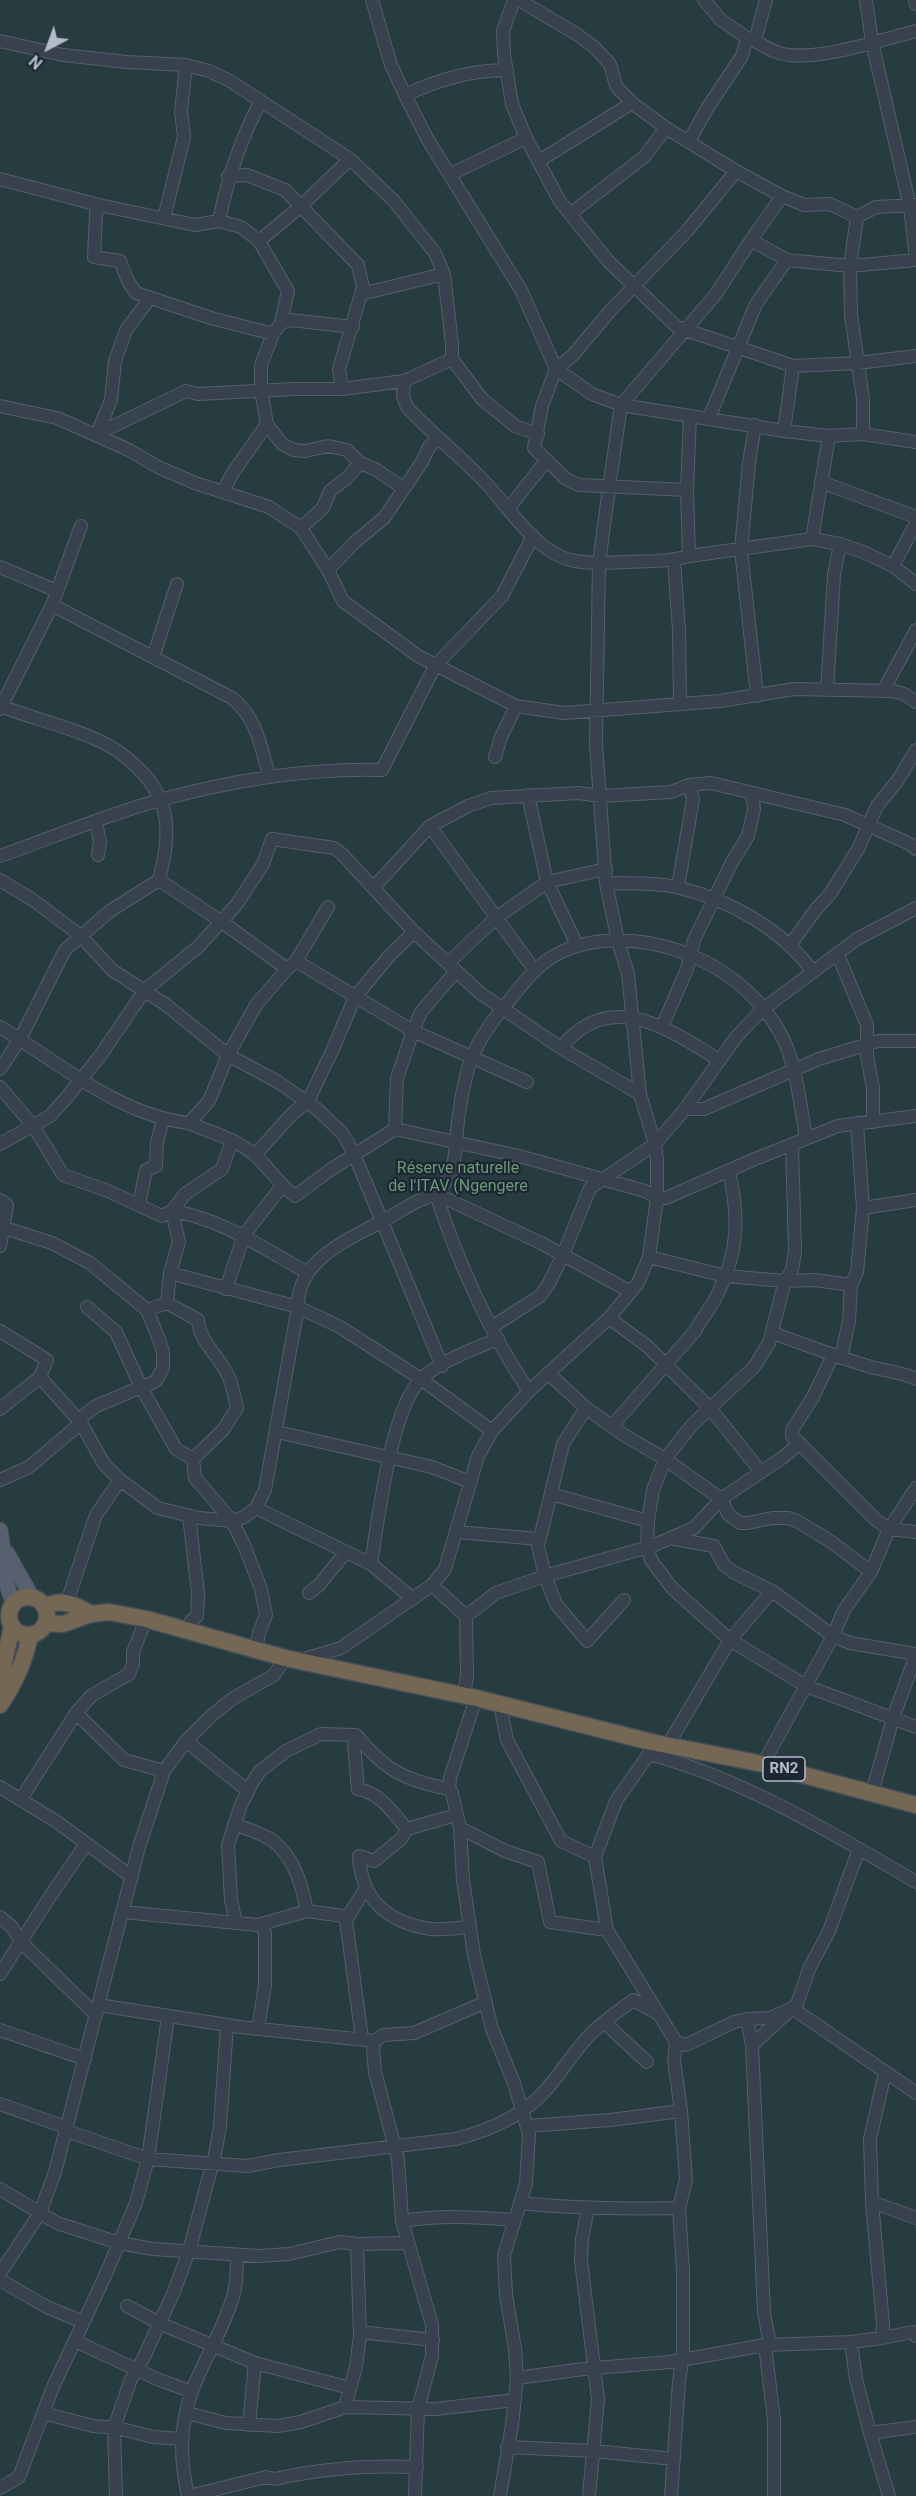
<!DOCTYPE html>
<meta charset="utf-8">
<style>
body{margin:0}
#map{position:relative;width:916px;height:2496px;overflow:hidden;background:#242f3e;font-family:Roboto,sans-serif}
canvas{display:block}
.north{position:absolute;left:18px;top:18px;width:60px;height:60px;-webkit-text-stroke:4px #1d2633;paint-order:stroke;rotate:221deg;font-size:16px;font-weight:700;line-height:24px;text-align:center;color:#b4bcc9}
.north::after{content:'';display:block;margin:auto;width:21px;height:27px;background:#b4bcc9;clip-path:polygon(50% 0,100% 100%,50% 72%,0 100%)}
</style>
<div id="map">
<canvas width="916" height="2496"></canvas>
<div class="north">N</div>
</div>
<script>
const g = document.querySelector('canvas').getContext('2d');
g.lineJoin = 'round';
function fillPath(path, color) {
  g.fillStyle = color;
  g.fill(path, 'evenodd');
}
function strokePath(path, color, width, dash) {
  g.strokeStyle = color;
  g.lineWidth = width;
  g.lineCap = dash ? 'butt' : 'round';
  g.setLineDash(dash || []);
  g.stroke(path);
}
function write(font, color, halo, rows, align = 'center') {
  g.font = font + ' Roboto,sans-serif';
  g.lineWidth = 4.5;
  g.setLineDash([]);
  g.textBaseline = 'middle';
  g.strokeStyle = halo;
  g.fillStyle = color;
  for (const [text, x, y, turn = 0] of rows) {
    g.save();
    g.translate(x, y);
    g.rotate((+turn || 0) * Math.PI / 180);
    g.textAlign = isNaN(turn) ? turn : align;
    if (halo) g.strokeText(text, 0, 0);
    g.fillText(text, 0, 0);
    g.restore();
  }
}
fillPath(new Path2D(`
 M0,0H916V2496H0Z`), '#263c3f');
const minor = new Path2D(`
 M372,0L391,65L405,95L428,140L521,290L556,369L592,394L621,405L784,431L829,436L863,434L916,442
 M514,0L503,31L504,54L512,104L526,138L559,200L570,214L609,262L677,327L793,366L857,363L916,356
 M519,0L578,35L594,47L610,64L616,86L632,103L666,128L736,171L782,196L804,205L830,204L857,217L876,207L916,205
 M704,0L721,20L747,38
 M866,0L872,42L910,207L916,258
 M915,0L916,4
 M0,41L63,55L127,62L186,65L209,71L230,81L350,159L394,201L435,253L444,274L452,344V359L482,399L515,426L538,434
 M755,41C766,47 776,54 789,55C825,59 880,40 916,31
 M405,95C438,80 470,70 507,70
 M689,141L708,107L742,56L747,38L755,41L766,0
 M539,161L632,103
 M451,174L526,138
 M228,176L247,175L285,190L358,265L363,287L339,369L342,389
 M0,179L99,205L195,225L219,221L241,227L259,241L288,291L281,323L273,334L261,365V390L267,424L282,444L294,450L305,451L328,446L347,450L360,463L375,469L403,488
 M99,205L96,213L94,257L120,261L128,281L136,293L211,318L273,334
 M570,214L644,157L666,128
 M857,217L850,266L851,315L863,399V434
 M164,218L184,137L181,111L186,65
 M219,221C228,177 240,139 261,101
 M751,240L787,260L850,266L916,260
 M259,241L300,207L350,159
 M361,294L444,274
 M281,323L291,320L353,327
 M404,381L403,396L407,407C429,431 454,451 477,474C506,501 534,554 575,561C591,564 609,563 625,562C647,561 668,562 689,556L812,539L840,544L863,552L893,566L916,584
 M0,406L57,418L129,450L158,467L195,483L269,507L301,528L328,570L343,601L418,656L516,706L564,713L720,701L794,689L893,691L904,694L916,702
 M709,418L756,304L787,260
 M755,425L749,463L741,550L757,696
 M784,431L793,366
 M97,434L186,391L198,394L294,389H342L404,381L452,359
 M97,434L111,400L115,361L126,330L150,298
 M821,482L916,517
 M687,490L579,485L566,479L534,448L542,406L556,369L573,355L610,311L687,231L736,171
 M223,492L232,474L267,424
 M508,509L546,461
 M301,528L323,508L330,491L347,478L360,463
 M812,539L829,436
 M689,556L687,490L690,416
 M674,561L679,630L680,703
 M893,566L916,523
 M0,567L57,591
 M328,570L355,542L384,518L422,462L429,447L438,439
 M52,605L232,698C257,718 261,747 269,776
 M153,657L177,584
 M827,690L834,575L840,544
 M883,691L916,630
 M0,709L52,605L81,526
 M495,757L501,737L516,706
 M528,795L547,882L577,945
 M96,822L100,842L98,855
 M430,826L535,971
 M0,856C52,838 108,814 160,800C233,780 307,768 382,770L435,666L502,596L533,536
 M0,880L33,900L81,936L112,970L165,1004L228,1055L278,1082L317,1109L343,1134L354,1154L442,1366
 M159,880L222,922L287,969
 M606,883C630,884 656,882 680,888C730,900 783,930 813,972
 M374,887L430,826L468,806L491,798L578,793L601,796L671,792L689,785L711,783L845,815L910,844L916,849
 M678,887L693,799L689,785
 M790,945L817,908L830,894L858,849L877,806L898,780L916,750
 M838,955L867,1025V1056L873,1088V1122
 M296,961L413,1031L527,1082
 M448,963L496,918L547,882L606,869
 M0,1027C60,1063 118,1115 189,1123L209,1101L228,1055L256,1005L287,969L296,961L328,907
 M662,1027L687,969L694,940L732,862L748,836L754,809L752,794
 M561,1048C609,988 668,1028 719,1060
 M0,1069L20,1039L65,950L110,911L159,880C164,859 169,838 165,816C160,782 124,750 93,738C63,725 31,718 1,706
 M0,1087L34,1127L63,1175L108,1191L162,1216L172,1211L185,1194L222,1169L232,1140
 M685,1109H704L819,1059L878,1041H916
 M189,1123C212,1133 237,1139 256,1156C270,1169 279,1185 295,1196L330,1170L395,1129L397,1078L413,1031L421,1012L456,971
 M395,1129L519,1156L645,1191L657,1198H666L755,1159L838,1126L916,1116
 M0,1144L50,1116L67,1097L100,1056L145,990L198,947L237,904L263,864L272,839L334,848L342,854L414,932L480,993L561,1048L640,1094
 M792,1145L795,1251L792,1270L785,1281L769,1343L754,1367L692,1425L665,1459L653,1490L648,1521L647,1546L651,1560L672,1588L730,1640L806,1686L916,1727
 M255,1155L292,1114L308,1101L333,1049L355,997L390,955L414,932
 M436,1194C456,1258 491,1336 529,1391
 M436,1194L541,1243L631,1292
 M0,1200L7,1205L0,1246
 M139,1205L146,1170L156,1166L157,1142L163,1119
 M863,1208L916,1200
 M172,1211C223,1219 264,1249 308,1273
 M5,1228L52,1243L90,1263L147,1310L158,1337L163,1352V1368L156,1381L96,1406L78,1420
 M649,1257L725,1276L785,1281L815,1280L851,1285
 M170,1273L298,1307L340,1327L421,1379L492,1431
 M226,1289L244,1235L282,1186
 M167,1303L170,1273L179,1242L172,1211
 M87,1307L116,1332L141,1387L176,1449L193,1459
 M147,1310L167,1303L198,1320C201,1347 221,1355 230,1380C233,1389 235,1399 237,1408L223,1430L193,1459
 M609,1318L647,1346L710,1408L761,1472
 M492,1327L540,1296L548,1285L563,1255L590,1188L655,1144L685,1109L737,1036L763,1009L857,939L916,908
 M0,1331L47,1360L40,1377L0,1409
 M773,1333C805,1345 838,1357 871,1367C886,1371 902,1372 916,1379
 M833,1355L813,1397L792,1430V1436L876,1520L889,1529L916,1532
 M841,1358L849,1321L851,1285L857,1272L863,1208L857,1123
 M549,1374L586,1408L624,1435L665,1459L721,1499L728,1514L740,1523H748L772,1518H788L797,1521L830,1541L871,1572
 M40,1377L81,1423L104,1464L120,1480L158,1508L199,1518L232,1521L244,1517L256,1508L265,1490L298,1307C297,1261 345,1241 381,1222C393,1216 404,1208 416,1202C424,1198 434,1196 440,1189C458,1170 455,1145 458,1121C460,1104 463,1088 467,1072C474,1045 491,1022 508,1002C520,987 533,970 549,959C591,931 653,938 697,958C734,974 770,1007 786,1045C797,1073 801,1108 806,1138
 M586,1408L563,1444L538,1546L545,1576L556,1604L587,1641L624,1600
 M612,1426L695,1331C702,1317 713,1306 719,1291C739,1249 739,1216 729,1171
 M277,1432L432,1467L470,1482
 M193,1459L195,1478L232,1521L244,1545L261,1589L266,1615L259,1633L256,1650
 M0,1480L29,1467L81,1423
 M551,1494L648,1521
 M256,1508L371,1564L413,1599
 M189,1516L198,1593L197,1616L191,1621L194,1634
 M457,1532L539,1539
 M674,1539L714,1546L724,1565L733,1572L772,1591L833,1636L850,1643L916,1654
 M371,1564C378,1521 391,1408 421,1379C439,1362 475,1348 498,1339
 M432,1585L466,1616L467,1675L464,1695
 M309,1593L319,1585L346,1552
 M67,1602L96,1515L120,1480
 M466,1616L496,1593L545,1576L652,1546L694,1528L721,1499L782,1458L800,1443
 M301,1660L341,1648L432,1585L445,1569L478,1456L492,1431L529,1391L609,1318L638,1283L649,1257L657,1198V1160L655,1144L640,1094L628,974L618,941L606,883L596,745L599,563L609,488L621,405L716,294L751,240L782,196
 M476,1698L450,1778L449,1789L452,1793L460,1828L463,1880L474,1955L492,2029L514,2083L529,2134L526,2184L504,2255L506,2295L515,2349L517,2378L512,2425L500,2496
 M500,1704L507,1740L561,1841L595,1857
 M76,1713L124,1760L164,1771
 M359,1740L354,1745L358,1789C382,1794 392,1812 407,1829
 M186,1741L248,1791
 M651,1742L649,1754L616,1801L595,1857L607,1930L676,2042L686,2045L734,2022L747,2019L770,2018L792,2008L916,2093
 M668,1745L730,1640L772,1591
 M649,1754C744,1779 832,1833 916,1882
 M763,1764L833,1636L844,1610L871,1572L889,1529L916,1488
 M0,1787L57,1822L132,1877
 M872,1793L893,1718L916,1655
 M21,1799L76,1713L91,1696L129,1674L133,1664V1652L146,1619
 M234,1824C246,1829 263,1833 273,1841C295,1858 302,1886 307,1911
 M460,1828L505,1851L538,1862L550,1922L607,1930
 M407,1829L401,1839L374,1861L359,1856C361,1900 389,1923 431,1929C443,1930 457,1928 469,1927
 M407,1829L456,1815
 M123,1912L258,1925L263,1927L265,1933V1985L258,2029
 M0,1917L12,1927L21,1942L96,2015
 M236,1922L231,1900L228,1845L241,1805L252,1783L260,1771L286,1751L321,1734L356,1735C386,1771 404,1780 449,1789
 M258,1925L307,1911L343,1916L346,1920
 M0,1974L53,1892L86,1844
 M98,2005L240,2027L375,2041
 M747,2019L752,2045
 M604,2022L647,2062
 M0,2030L85,2059
 M362,2039L346,1920L365,1889
 M885,2073L870,2139L872,2202L883,2324L882,2338L913,2332L916,2336
 M0,2104L68,2128
 M527,2126L610,2120L681,2111
 M67,2131L148,2159L247,2166L279,2160L456,2139C487,2131 522,2116 544,2092C560,2075 571,2055 587,2038C600,2023 618,2012 633,2000L659,2014
 M213,2165L220,2127L227,2025
 M0,2189L57,2223L119,2243L153,2249L259,2256L289,2254L340,2242L357,2244L407,2243
 M872,2202L916,2218
 M521,2203C574,2209 627,2209 679,2208
 M588,2208L582,2239L581,2261L598,2399L589,2496
 M402,2221C440,2215 476,2217 514,2220
 M0,2273L40,2213L55,2172L139,1847L164,1771L186,1741L211,1716L232,1699L274,1675L285,1658
 M0,2280L47,2307L83,2322
 M127,2306L161,2324L255,2363L350,2388
 M360,2335L369,2333L433,2340
 M75,2341L157,2379L192,2392
 M851,2342L856,2379L870,2433L889,2496
 M765,2345L774,2420V2496
 M770,2345L764,2312L752,2045L797,2004L809,1969L829,1931L859,1849
 M517,2378L583,2369L670,2362L765,2345L851,2342L882,2338
 M345,2407L356,2367L360,2335L357,2244
 M43,2413L93,2426L118,2428L153,2437L182,2439
 M187,2413L226,2423L278,2426L301,2422L345,2407L435,2409L515,2400
 M249,2425L255,2363
 M870,2433L916,2427
 M507,2447L594,2451L674,2459
 M0,2488L19,2477L53,2387L105,2276L136,2203L148,2159L168,2017
 M116,2496L114,2428L131,2379L143,2359L173,2294L189,2251L212,2165
 M188,2496C180,2460 179,2427 192,2391C204,2359 225,2327 234,2293C237,2281 237,2268 237,2256
 M189,2496L266,2477L275,2479C323,2468 368,2465 417,2467
 M415,2496L418,2409L432,2356V2325L402,2221L398,2159L375,2072L373,2049L375,2041L383,2035L414,2033L486,2002
 M671,2496L679,2382L683,2354V2271L679,2208L686,2180L681,2111L674,2060L676,2042`);
const major = new Path2D(`
 M0,1530C5,1550 3,1588 14,1602
 M7,1553L32,1597`);
const highway = new Path2D(`
 M9 1616a19 19 0 1 1 38 0a19 19 0 1 1-38 0Z
 M45,1607C62,1597 75,1605 91,1614
 M46,1623L63,1624L91,1614L109,1612L146,1619L285,1658L476,1698L651,1742L763,1764L916,1805
 M0,1681L12,1626
 M0,1705C15,1683 25,1661 30,1635`);
strokePath(minor, '#565f6c', 14);
strokePath(major, '#414a57', 17);
strokePath(highway, '#434c59', 19);
strokePath(minor, '#38414e', 12);
strokePath(major, '#56606e', 15);
strokePath(highway, '#746855', 16);
for (const [x, y, w] of [
 [784,1769,42]
]) {
  const box = new Path2D();
  box.roundRect(x - w / 2, y - 12, w, 24, 4.5);
  g.fillStyle = '#1d2633';
  g.fill(box);
  strokePath(box, '#b4bcc9', 1.5);
}
write('bold 15px', '#b4bcc9', null, [
 ["RN2",784,1769]
]);
write('16px', '#6b9a76', '#1d2633', [
 ["Réserve naturelle",458,1169],
 ["de l'ITAV (Ngengere",458,1187]
]);
</script>
